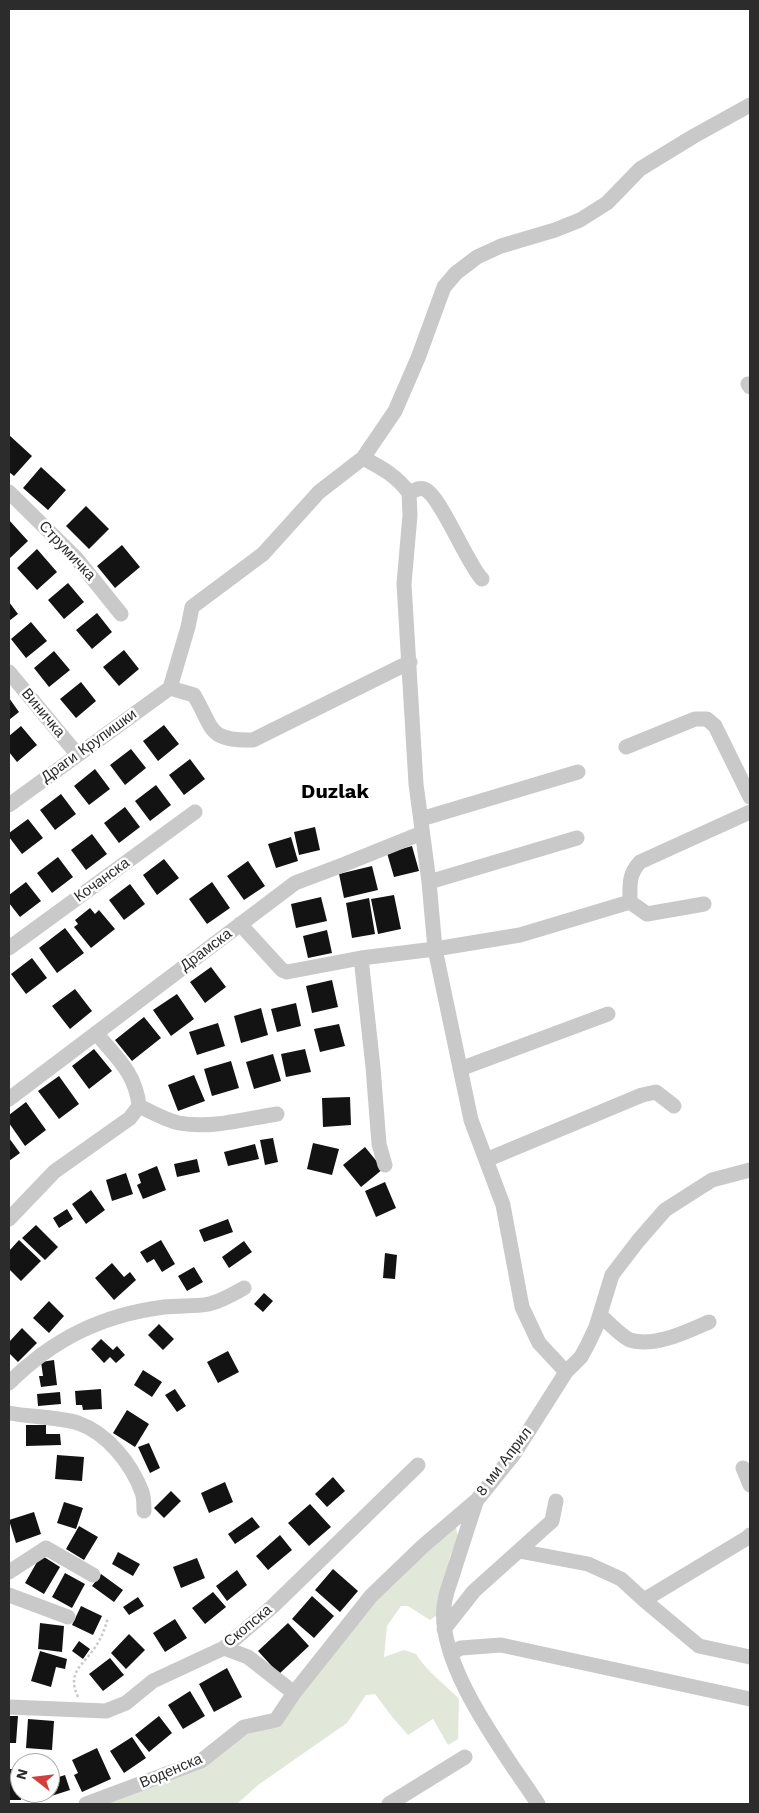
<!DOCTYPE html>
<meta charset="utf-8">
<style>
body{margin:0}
#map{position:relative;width:759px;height:1813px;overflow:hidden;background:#fff;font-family:"Work Sans",sans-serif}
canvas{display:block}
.frame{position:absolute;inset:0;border:10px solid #2c2c2c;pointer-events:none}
.north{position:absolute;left:10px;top:1753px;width:50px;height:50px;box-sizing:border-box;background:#fff;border:1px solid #ababab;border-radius:50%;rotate:286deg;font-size:14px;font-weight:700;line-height:20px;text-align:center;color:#2c2c2c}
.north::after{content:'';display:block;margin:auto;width:18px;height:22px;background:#d2403e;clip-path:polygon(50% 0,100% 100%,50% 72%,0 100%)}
</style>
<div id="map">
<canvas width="759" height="1813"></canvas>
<div class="frame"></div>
<div class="north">N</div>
</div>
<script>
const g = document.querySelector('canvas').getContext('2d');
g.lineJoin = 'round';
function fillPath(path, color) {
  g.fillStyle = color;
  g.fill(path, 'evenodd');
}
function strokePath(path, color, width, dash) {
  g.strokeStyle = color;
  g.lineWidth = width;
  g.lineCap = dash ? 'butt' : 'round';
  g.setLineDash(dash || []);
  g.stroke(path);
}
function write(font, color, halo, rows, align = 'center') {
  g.font = font + ' "Work Sans",sans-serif';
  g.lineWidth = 5;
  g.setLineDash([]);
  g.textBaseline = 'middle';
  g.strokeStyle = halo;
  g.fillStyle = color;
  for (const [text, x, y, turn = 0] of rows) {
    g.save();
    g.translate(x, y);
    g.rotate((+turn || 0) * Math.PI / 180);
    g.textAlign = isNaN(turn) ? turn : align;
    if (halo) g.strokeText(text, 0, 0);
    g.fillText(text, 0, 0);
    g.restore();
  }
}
fillPath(new Path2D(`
 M456,1527L458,1537L450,1556L437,1615L430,1620L408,1606H401L387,1626L384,1657L404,1650L416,1654C427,1672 445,1684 459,1699L458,1739L448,1745L433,1719L408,1735L393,1718L375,1694L366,1695L347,1723L258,1785L237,1804H105L206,1764L250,1732L282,1721L359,1620L409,1566Z`), '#e1e8da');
fillPath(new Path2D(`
 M9,435L32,456L14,476L9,472Z
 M41,467L66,490L48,510L23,488Z
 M86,506L109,529L89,549L66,526Z
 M9,520L28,541L9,559Z
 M122,545L140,567L115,588L97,566Z
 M37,549L57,572L37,590L17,568Z
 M68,583L84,602L64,619L48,600Z
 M9,602L18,614L9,621Z
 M97,613L112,632L92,649L76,630Z
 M31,622L47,641L26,658L11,639Z
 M124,650L139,669L119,686L103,667Z
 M54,651L70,670L49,687L34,668Z
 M81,682L96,701L76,718L60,699Z
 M9,698L19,712L9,720Z
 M164,725L179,744L158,761L143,741Z
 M21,726L37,745L17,762L9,752V736Z
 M131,749L146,768L125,785L110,765Z
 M190,759L205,779L184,795L169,775Z
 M95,769L110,789L89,805L74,786Z
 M156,785L171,805L150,821L135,801Z
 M61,794L76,814L55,830L40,810Z
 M125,807L140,827L119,843L104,823Z
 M28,819L43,838L22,854L9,837V833Z
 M315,827L320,850L299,855L294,832Z
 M92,834L107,854L86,870L71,850Z
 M291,837L298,861L276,868L268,844Z
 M412,846L419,871L394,877L387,853Z
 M58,857L73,877L52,893L37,873Z
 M164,859L179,878L157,895L143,875Z
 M248,861L265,886L244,900L227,876Z
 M372,866L378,890L344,898L339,874Z
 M26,882L41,901L20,917L9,903V895Z
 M212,882L230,908L207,924L189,899Z
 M130,884L145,904L124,920L109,900Z
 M394,895L401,929L378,934L371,899Z
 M321,897L327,921L296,928L291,904Z
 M369,898L375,934L352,938L346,903Z
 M90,908L95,914L99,910L115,929L91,948L74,927L78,924L75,920Z
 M65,928L84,953L57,973L39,948Z
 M327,930L332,953L308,958L303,936Z
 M32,958L47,978L26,994L11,974Z
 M211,967L226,987L205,1003L190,982Z
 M332,980L338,1007L312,1013L306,986Z
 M75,989L92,1011L70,1029L52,1006Z
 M177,994L194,1019L171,1036L153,1010Z
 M296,1003L301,1026L277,1032L271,1009Z
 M261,1008L268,1035L241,1043L234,1016Z
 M144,1017L161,1038L132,1061L115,1040Z
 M218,1023L225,1046L197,1055L189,1032Z
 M339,1024L345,1046L320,1052L314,1029Z
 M94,1049L112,1071L89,1089L72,1066Z
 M305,1049L311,1072L286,1077L281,1054Z
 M273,1054L281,1081L254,1089L246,1062Z
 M231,1061L239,1088L212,1096L204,1069Z
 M194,1075L205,1101L178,1111L168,1085Z
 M59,1076L79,1104L59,1119L38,1091Z
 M350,1097L351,1125L323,1127L322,1098Z
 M26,1102L46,1130L25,1146L9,1123V1115Z
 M9,1138L20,1153L9,1161Z
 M273,1138L278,1162L265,1165L260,1140Z
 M313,1143L339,1149L332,1175L307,1169Z
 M255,1144L259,1159L228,1166L224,1152Z
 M365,1147L383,1169L361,1187L343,1165Z
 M197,1159L200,1172L177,1177L174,1164Z
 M157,1166L166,1190L143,1199L137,1185L141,1183L138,1174Z
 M126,1173L133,1194L112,1201L106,1180Z
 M385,1182L396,1208L376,1217L365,1191Z
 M91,1190L105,1210L86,1224L72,1204Z
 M67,1209L73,1219L59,1228L53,1218Z
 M228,1219L233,1232L204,1242L199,1230Z
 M36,1225L58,1247L45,1260L22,1238Z
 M19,1240L41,1261L21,1281L9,1269V1251Z
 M161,1240L175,1264L162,1272L154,1259L147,1263L140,1252Z
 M244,1241L252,1252L229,1268L222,1257Z
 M385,1253L397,1255L395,1279L383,1278Z
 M112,1263L124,1277L130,1272L136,1280L114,1300L95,1278Z
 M194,1267L203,1282L187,1291L178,1276Z
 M264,1293L273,1301L263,1312L254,1304Z
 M49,1301L64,1316L49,1333L33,1318Z
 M159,1324L174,1339L163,1350L148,1335Z
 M22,1328L37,1343L18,1362L9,1353V1342Z
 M101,1339L113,1350L117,1346L125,1355L116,1363L110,1357L104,1363L91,1349Z
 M228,1351L239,1372L218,1383L207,1362Z
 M54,1360L57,1385L41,1387L39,1376H43L41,1362Z
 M143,1370L162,1382L152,1397L134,1385Z
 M101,1389L102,1409L83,1410L82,1405H76L75,1391Z
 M175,1389L186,1406L177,1412L165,1395Z
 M60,1392L61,1404L38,1406L37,1394Z
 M127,1410L149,1424L135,1447L113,1433Z
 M26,1425H46V1434H60L61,1445L26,1446Z
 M149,1443L160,1468L150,1473L138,1447Z
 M57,1455L84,1457L82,1481L55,1479Z
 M333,1477L345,1491L327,1507L315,1494Z
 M225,1482L233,1502L209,1513L201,1493Z
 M171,1491L181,1501L164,1518L154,1508Z
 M64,1502L83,1508L76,1529L57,1523Z
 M310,1504L331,1527L309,1546L288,1523Z
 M34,1512L41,1534L16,1543L9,1520Z
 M252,1517L260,1527L235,1544L228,1534Z
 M79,1526L98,1537L84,1560L66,1549Z
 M280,1535L292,1550L268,1570L256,1556Z
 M118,1552L140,1564L133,1576L112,1564Z
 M41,1555L60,1567L44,1594L25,1583Z
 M197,1558L205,1578L181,1588L173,1567Z
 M333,1569L358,1591L340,1612L315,1590Z
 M237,1570L247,1585L227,1601L216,1586Z
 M65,1573L85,1584L72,1608L52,1597Z
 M101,1574L123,1590L114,1602L92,1586Z
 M213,1592L226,1607L205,1624L192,1608Z
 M312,1596L334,1616L314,1638L292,1619Z
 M138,1597L144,1606L129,1615L123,1607Z
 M81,1606L102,1616L93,1635L72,1625Z
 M175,1619L187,1638L165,1652L153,1633Z
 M40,1623L64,1626L62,1652L38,1649Z
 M288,1623L309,1646L279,1674L258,1651Z
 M129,1634L145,1650L126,1669L111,1653Z
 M79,1641L90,1649L83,1659L72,1651Z
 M40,1651L67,1659L65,1669L56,1667L51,1687L31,1681Z
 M110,1658L124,1675L103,1691L89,1674Z
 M227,1668L242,1697L214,1712L199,1684Z
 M190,1691L205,1716L183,1729L168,1705Z
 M9,1716H18L16,1743H9Z
 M159,1716L172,1733L149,1752L135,1735Z
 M28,1719L54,1721L52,1750L26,1748Z
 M132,1737L146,1758L124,1773L110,1751Z
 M97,1748L111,1779L82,1792L74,1775L78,1773L72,1760Z
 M9,1769H20L21,1800H9Z
 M65,1775L70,1790L42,1799L41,1793H50V1780Z`), '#131313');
strokePath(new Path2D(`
 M78,1697C67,1673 81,1667 94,1649C101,1639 105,1629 108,1617`), '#c9c9c9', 2.5, [2.5, 2.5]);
strokePath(new Path2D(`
 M748,384L750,387
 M363,458C382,468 397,476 409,493
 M9,492L76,558L121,614
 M482,579C466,562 440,494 424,489C418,487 414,491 409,493L410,515L404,584L416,784L429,882L435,949L471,1120L503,1205L522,1307L539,1343L566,1372
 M9,672L77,754
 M170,688L188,627L192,607L263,554L319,492L363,458L395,411L418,358L444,287L456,273L477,257L501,246L555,230L580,220L607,203L640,169L694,136L750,105
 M170,688L194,695C214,729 207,741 253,740L410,662
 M626,747L695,719H707L715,726L750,797
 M9,805L170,688
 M421,819L578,772
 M429,882L577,838
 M630,902C630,886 628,875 640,862L750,812
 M240,924L282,970L287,972L361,958L435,949L520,935L630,902L647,914L704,904
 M9,948L195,812
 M361,958L373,1067L379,1144L385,1165
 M460,1069L608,1014
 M9,1099L295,883L340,866L422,833
 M139,1106C152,1112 165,1120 179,1123C211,1129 245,1119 277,1114
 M486,1160L642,1095L656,1092L674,1106
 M9,1219L55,1171L130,1118L139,1106C136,1073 116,1057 96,1033
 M600,1315C607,1321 622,1337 630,1340C655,1348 687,1331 709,1322
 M9,1383C53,1339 102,1315 164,1307C178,1305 195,1307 209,1304C222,1301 233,1294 244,1288
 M9,1413C30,1417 58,1417 78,1423C107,1433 131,1463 142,1492C144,1498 144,1505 144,1511
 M743,1468L750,1485
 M476,1502C469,1524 462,1545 455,1567C452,1578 447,1589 445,1600C432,1660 506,1755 538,1804
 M519,1551L588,1564L621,1579L644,1600L699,1646L750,1657
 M9,1572L46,1548L93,1575
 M9,1595L68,1617
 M644,1600L747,1538L750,1535
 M444,1629L474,1591L552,1521L556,1501
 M224,1648L248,1657L294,1693L371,1596L423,1546L477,1500L514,1454L566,1372L581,1357L588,1344L596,1327L612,1275L638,1241L665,1210L712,1180L750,1170
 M451,1653L461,1648L501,1645L750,1699
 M9,1707L106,1711L126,1703L153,1681L224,1648L272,1607L418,1465
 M86,1804L201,1761L244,1727L276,1720L294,1693
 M389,1804L465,1757`), '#c9c9c9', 15);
write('15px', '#2c2c2c', '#fff', [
 ["Струмичка",67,551,47],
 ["Виничка",43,713,50],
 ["Драги Крупишки",89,746,-36],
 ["Кочанска",102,880,-36],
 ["Драмска",206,950,-37],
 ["8 ми Април",504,1462,-53],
 ["Скопска",248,1626,-40],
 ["Воденска",171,1771,-23]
]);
write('bold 20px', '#000', '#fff', [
 ["Duzlak",335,792]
]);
</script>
